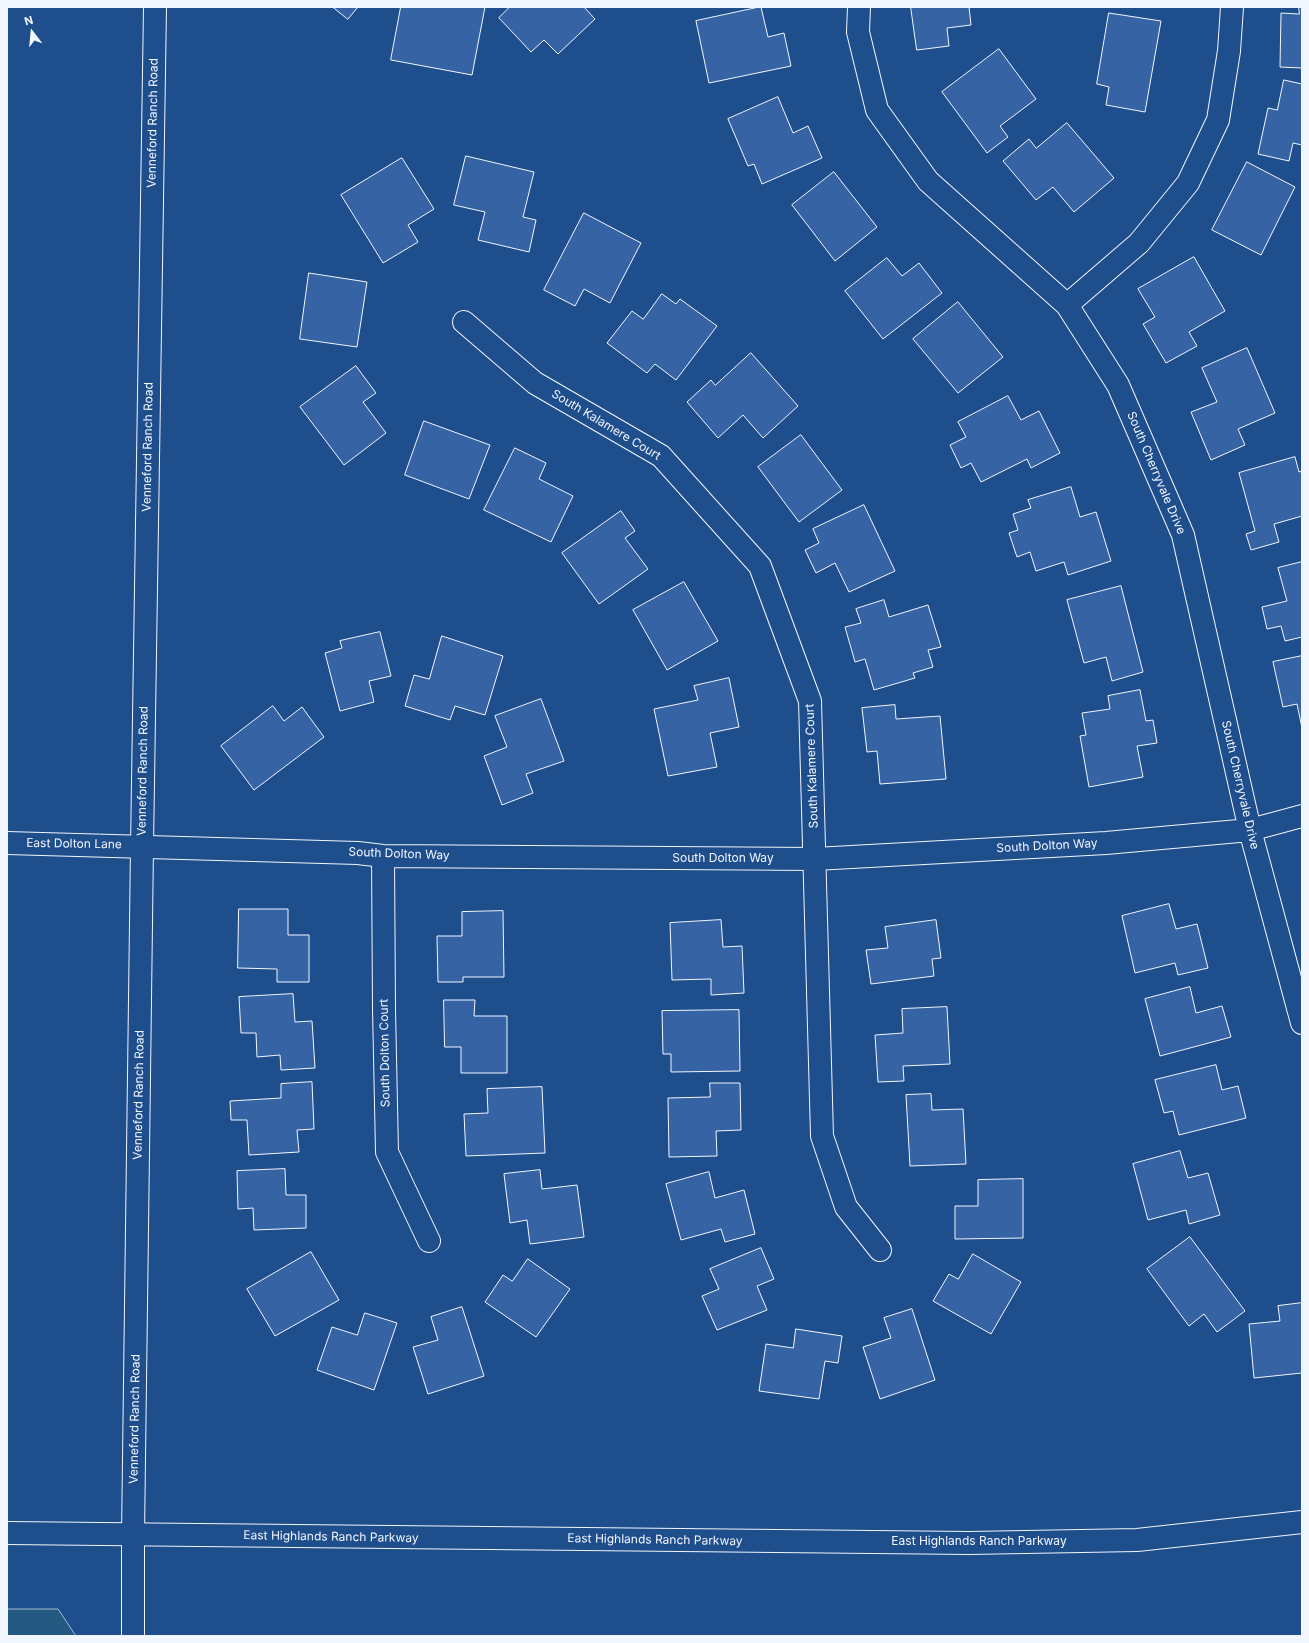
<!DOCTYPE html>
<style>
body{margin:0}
#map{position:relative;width:1309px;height:1643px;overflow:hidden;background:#1f4e8c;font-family:Inter,sans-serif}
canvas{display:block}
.frame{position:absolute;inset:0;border:8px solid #f2f6ff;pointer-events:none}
.north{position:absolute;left:12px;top:12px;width:40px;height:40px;-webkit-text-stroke:3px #1f4e8c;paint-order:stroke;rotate:344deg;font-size:11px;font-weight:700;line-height:16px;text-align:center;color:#f2f6ff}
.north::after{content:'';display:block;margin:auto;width:14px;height:18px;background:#f2f6ff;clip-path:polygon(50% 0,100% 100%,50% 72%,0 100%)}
</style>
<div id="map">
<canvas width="1309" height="1643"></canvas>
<div class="frame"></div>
<div class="north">N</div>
</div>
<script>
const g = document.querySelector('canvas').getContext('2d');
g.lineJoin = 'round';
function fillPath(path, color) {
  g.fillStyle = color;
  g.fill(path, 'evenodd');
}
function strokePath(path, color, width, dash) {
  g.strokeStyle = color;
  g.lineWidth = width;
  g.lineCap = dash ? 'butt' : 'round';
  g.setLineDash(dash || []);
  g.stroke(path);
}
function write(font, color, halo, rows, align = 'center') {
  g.font = font + ' Inter,sans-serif';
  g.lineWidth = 3;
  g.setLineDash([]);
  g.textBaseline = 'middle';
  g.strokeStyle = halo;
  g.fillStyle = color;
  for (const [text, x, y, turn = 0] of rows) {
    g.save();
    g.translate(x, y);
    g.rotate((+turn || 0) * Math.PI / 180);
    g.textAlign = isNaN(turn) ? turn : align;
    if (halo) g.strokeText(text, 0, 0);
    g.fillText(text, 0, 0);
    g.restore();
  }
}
const green = new Path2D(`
 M7,1609H58L76,1636H7Z`);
fillPath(green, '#245a82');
strokePath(green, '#a8bbd7', 1);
const building = new Path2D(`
 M333,7H358L348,19Z
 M401,7H485L472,75L391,60Z
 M510,7H584L595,19L558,54L544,40L531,52L499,18Z
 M761,7L768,37L784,33L791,66L709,83L696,21Z
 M911,7H969L971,25L947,28L949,46L917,50Z
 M1299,7H1302V68L1280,67L1281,13L1299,14Z
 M1109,13L1161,21L1145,112L1106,105L1109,87L1097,84Z
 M999,49L1036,99L1000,126L1008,137L987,153L942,92Z
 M1284,80L1302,84V145L1293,143L1289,161L1258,154L1268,108L1277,110Z
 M778,97L793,133L808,126L822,158L762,184L754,164L748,166L728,119Z
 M1067,123L1114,178L1074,212L1053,187L1036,200L1003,161L1029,139L1036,148Z
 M466,156L534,172L523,217L536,220L529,252L478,240L485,212L454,205Z
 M402,158L434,209L408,225L418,242L383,263L341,195Z
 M1247,162L1295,187L1261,255L1212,230Z
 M834,172L877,227L835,261L792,205Z
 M584,213L641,243L610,303L584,289L575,306L544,290Z
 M1194,257L1225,311L1189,332L1197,346L1166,363L1143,324L1155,317L1138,289Z
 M887,258L902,276L919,263L942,293L883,339L845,291Z
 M309,273L367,282L357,347L300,339Z
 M662,294L676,304L680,299L717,326L676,380L655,364L647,373L607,343L632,311L643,319Z
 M958,302L1003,357L958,393L913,339Z
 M1247,348L1275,413L1238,429L1245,445L1211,460L1191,412L1217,402L1202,368Z
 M751,353L798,406L763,438L743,415L718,438L687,402L711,380L715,385Z
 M356,366L376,393L363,402L386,433L344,465L300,407Z
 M1008,396L1021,420L1039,411L1060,453L1031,468L1027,459L981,482L971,463L961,468L950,445L966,437L958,422Z
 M424,421L490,445L469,499L405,475Z
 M801,435L842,490L799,522L758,467Z
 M515,448L546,463L539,479L573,496L551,542L484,510Z
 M1295,457L1299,472L1302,471V516L1274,524L1279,542L1251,550L1246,534L1255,531L1239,473Z
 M1071,487L1080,517L1096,512L1111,561L1068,575L1064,562L1036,571L1030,552L1017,557L1009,533L1018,530L1013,514L1031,508L1028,500Z
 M864,505L895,571L849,592L835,563L816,573L805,550L819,543L813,529Z
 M621,511L635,531L625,538L648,569L599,604L562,553Z
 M1302,562V637L1285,641L1281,626L1267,629L1262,607L1287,601L1278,568Z
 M684,582L718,641L667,670L633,610Z
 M1121,586L1143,672L1112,681L1106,657L1084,663L1067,600Z
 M884,600L889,617L928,605L941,647L928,650L933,667L913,673L915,678L874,690L865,659L855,662L845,627L861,623L856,609Z
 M380,632L391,676L369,681L374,702L340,711L325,653L342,648L340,641Z
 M442,636L503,656L485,715L455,706L450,720L405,706L414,675L429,679Z
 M1302,656V728L1297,704L1283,707L1273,662Z
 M729,678L739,727L710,733L717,767L668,776L654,709L698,700L694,686Z
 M1140,690L1146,721L1153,720L1157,743L1137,746L1143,777L1089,787L1080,736L1086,735L1082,713L1110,709L1108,696Z
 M541,699L564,761L526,774L533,793L502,805L484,756L507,747L495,716Z
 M895,705L896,719L940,716L946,779L880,784L877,751L867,752L862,708Z
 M273,706L284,721L302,707L324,737L254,790L221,746Z
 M1169,904L1176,929L1197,924L1208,968L1178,975L1175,963L1135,973L1122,916Z
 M239,909H288V935H309V982H277V969L238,968Z
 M503,911L504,977H463V982H438L437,936H462V912Z
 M721,920L723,947L742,946L744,993L711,995V979L672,980L670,923Z
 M936,920L941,958L932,959L934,976L871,984L866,950L888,948L885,927Z
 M1190,987L1196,1013L1222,1006L1231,1037L1160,1056L1145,999Z
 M293,994L295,1022L312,1021L315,1068L281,1070L280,1055L257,1057L256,1033H241L239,997Z
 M444,1000H475L474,1016H507V1073H461V1047H445Z
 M947,1007L950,1064L903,1066L904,1081L878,1082L875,1035L903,1033L902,1009Z
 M739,1010L740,1071L671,1072V1054H663L662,1011Z
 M1216,1065L1222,1090L1238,1086L1246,1118L1179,1135L1173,1111L1164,1113L1155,1080Z
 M312,1082L314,1129L297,1130L299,1152L249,1155L247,1120H231L230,1101L281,1098V1084Z
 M710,1083H740L741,1130L716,1131L717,1156L669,1157L668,1098L710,1097Z
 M542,1087L545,1153L466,1156L464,1114L488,1113L487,1089Z
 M931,1094L932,1110L963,1109L966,1164L910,1166L906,1095Z
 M1180,1151L1188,1178L1208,1173L1220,1215L1189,1224L1186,1210L1148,1220L1133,1164Z
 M285,1169L286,1195H306V1228L254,1230L253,1208L238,1209L237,1171Z
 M540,1170L542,1189L577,1185L584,1237L530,1244L527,1220L510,1223L504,1174Z
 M709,1172L715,1198L744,1190L755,1234L725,1242L721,1229L681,1240L666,1184Z
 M1023,1179V1238L955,1239V1206H978V1180Z
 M1190,1237L1245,1311L1217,1332L1204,1314L1189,1326L1147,1269Z
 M761,1248L774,1279L757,1286L767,1310L717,1330L702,1296L719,1289L710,1269Z
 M311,1252L339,1300L275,1336L247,1289Z
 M973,1254L1021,1282L991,1334L933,1301L949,1274L958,1279Z
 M528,1259L570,1289L536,1337L485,1302L503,1275L512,1281Z
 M1302,1303V1373L1254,1378L1249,1324L1280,1321L1278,1306Z
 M462,1307L484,1376L428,1394L413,1347L438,1340L431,1317Z
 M912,1309L935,1380L880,1399L863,1347L891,1338L884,1318Z
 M365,1313L397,1323L374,1390L317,1370L332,1327L357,1335Z
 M796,1329L842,1336L838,1363L825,1361L819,1399L759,1391L766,1344L793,1348Z`);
fillPath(building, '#3563a3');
strokePath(building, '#f2f6ff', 1);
const minor = new Path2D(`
 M859,7L858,32L877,110L928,181L1067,305L1118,385L1183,535L1250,830L1302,1023
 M1067,305L1139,243L1188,183L1218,120L1229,51L1232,7
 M464,322L535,383L661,456L760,566L810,701L822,1136L846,1207L880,1250
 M7,843L358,853L383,856L815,859L1106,843L1250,830L1302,816
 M383,856L384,1009L387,1152L429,1241
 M133,1636V1535`);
const tertiary = new Path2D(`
 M133,1535L142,846L155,7`);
const primary = new Path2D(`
 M7,1533L969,1543L1137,1540L1302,1522`);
strokePath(minor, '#f2f6ff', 24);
strokePath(tertiary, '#f2f6ff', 24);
strokePath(primary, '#f2f6ff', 24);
strokePath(minor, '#1f4e8c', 22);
strokePath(tertiary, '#1f4e8c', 22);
strokePath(primary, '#1f4e8c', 22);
write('12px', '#f2f6ff', '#1f4e8c', [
 ["Venneford Ranch Road",153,123,-89],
 ["South Kalamere Court",606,425,31],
 ["Venneford Ranch Road",148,447,-89],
 ["South Cherryvale Drive",1156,473,67],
 ["South Kalamere Court",812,766,-92],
 ["Venneford Ranch Road",143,771,-89],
 ["South Cherryvale Drive",1240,785,77],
 ["East Dolton Lane",74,844,1],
 ["South Dolton Way",1047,846,-3],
 ["South Dolton Way",399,854,2],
 ["South Dolton Way",723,858],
 ["South Dolton Court",385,1053,-91],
 ["Venneford Ranch Road",139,1095,-89],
 ["Venneford Ranch Road",135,1419,-89],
 ["East Highlands Ranch Parkway",331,1537,1],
 ["East Highlands Ranch Parkway",655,1540,1],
 ["East Highlands Ranch Parkway",979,1541]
]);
</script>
